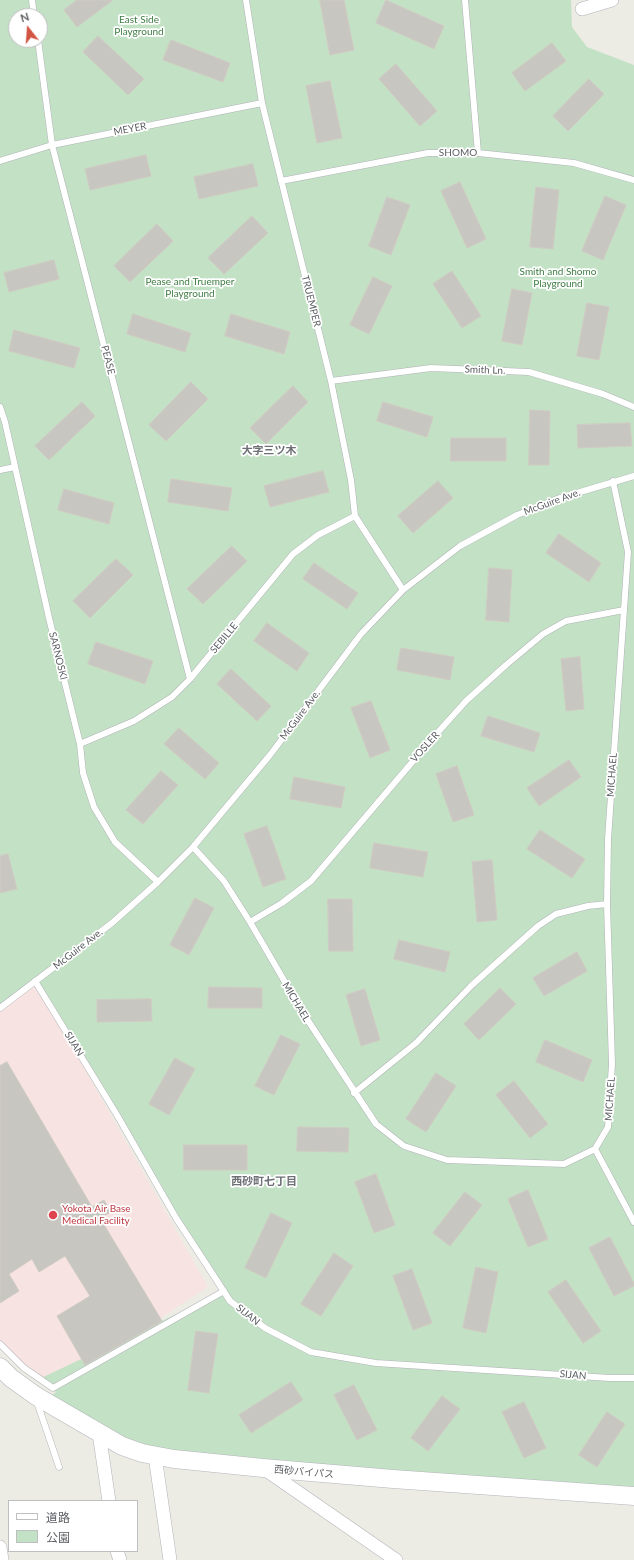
<!DOCTYPE html>
<meta charset="utf-8">
<style>
body{margin:0}
#map{position:relative;width:634px;height:1560px;overflow:hidden;background:#ecebe4;font-family:Lato,"Noto Sans JP",sans-serif}
canvas{display:block}
.legend{position:absolute;left:8px;top:1500px;width:130px;height:52px;box-sizing:border-box;background:#fff;border:1px solid #bebfc0;margin:0;padding:5px 7px;list-style:none;font-size:12px;color:#5c5e62}
.legend li{display:flex;align-items:center;gap:8px;height:20px}
.legend b{width:20px;border:1px solid #bebfc0}
.north{position:absolute;left:8px;top:8px;width:40px;height:40px;box-sizing:border-box;background:#fff;border:1px solid #bebfc0;border-radius:50%;rotate:343deg;font-size:11px;font-weight:700;line-height:16px;text-align:center;color:#5c5e62}
.north::after{content:'';display:block;margin:auto;width:14px;height:18px;background:#d25544;clip-path:polygon(50% 0,100% 100%,50% 72%,0 100%)}
</style>
<div id="map">
<canvas width="634" height="1560"></canvas>
<ul class="legend">
<li><b style="height:5px;background:#fff"></b>道路</li>
<li><b style="height:11px;background:#c3e1c5"></b>公園</li>
</ul>
<div class="north">N</div>
</div>
<script>
const g = document.querySelector('canvas').getContext('2d');
g.lineJoin = 'round';
function fillPath(path, color) {
  g.fillStyle = color;
  g.fill(path, 'evenodd');
}
function strokePath(path, color, width, dash) {
  g.strokeStyle = color;
  g.lineWidth = width;
  g.lineCap = dash ? 'butt' : 'round';
  g.setLineDash(dash || []);
  g.stroke(path);
}
function write(font, color, halo, rows, align = 'center') {
  g.font = font + ' Lato,"Noto Sans JP",sans-serif';
  g.lineWidth = 3.5;
  g.setLineDash([]);
  g.textBaseline = 'middle';
  g.strokeStyle = halo;
  g.fillStyle = color;
  for (const [text, x, y, turn = 0] of rows) {
    g.save();
    g.translate(x, y);
    g.rotate((+turn || 0) * Math.PI / 180);
    g.textAlign = isNaN(turn) ? turn : align;
    if (halo) g.strokeText(text, 0, 0);
    g.fillText(text, 0, 0);
    g.restore();
  }
}
fillPath(new Path2D(`
 M35,981L208,1287L53,1388L0,1342V1008Z`), '#f7e4e2');
fillPath(new Path2D(`
 M0,0H571L572,27L587,47L634,65V1496L122,1446L51,1396L56,1392L39,1379L221,1293L36,982L0,1004ZM16,16H40V40H16Z`), '#c3e1c5');
const building = new Path2D(`
 M77,0H113L77,27L64,10Z
 M320,0H344L354,50L330,55Z
 M386,0L444,26L434,49L376,23Z
 M98,36L144,79L128,95L83,52Z
 M171,40L230,63L223,82L163,60Z
 M552,43L566,61L525,91L512,73Z
 M396,64L437,111L420,126L379,79Z
 M589,79L604,94L568,131L553,116Z
 M330,81L342,138L317,143L306,86Z
 M146,155L151,176L90,190L85,169Z
 M253,164L258,186L199,199L194,177Z
 M460,182L486,239L467,248L441,191Z
 M536,187L559,190L553,249L530,247Z
 M605,196L626,205L603,260L582,251Z
 M387,197L410,205L391,255L369,246Z
 M252,216L268,233L224,274L208,258Z
 M157,224L173,241L130,282L114,266Z
 M54,260L59,279L9,292L4,273Z
 M452,271L481,316L462,328L433,284Z
 M373,277L392,286L369,334L350,325Z
 M512,289L532,293L522,345L502,341Z
 M587,303L609,307L599,360L577,356Z
 M133,314L191,333L185,352L127,334Z
 M231,314L290,332L284,354L225,336Z
 M14,330L80,348L74,368L9,351Z
 M191,382L208,399L166,441L149,425Z
 M293,386L308,402L266,444L250,428Z
 M82,402L95,416L49,460L35,446Z
 M383,402L433,417L427,437L377,421Z
 M530,410L550,411L549,465H529Z
 M630,423L632,446L578,448L577,425Z
 M451,438H506V461H451Z
 M323,471L329,492L270,507L264,486Z
 M171,479L232,488L228,511L168,502Z
 M438,481L453,498L413,533L398,516Z
 M64,489L114,503L109,524L58,510Z
 M559,534L601,563L589,582L546,553Z
 M232,546L247,561L203,604L187,589Z
 M116,559L133,575L90,618L73,601Z
 M314,563L358,593L347,609L303,579Z
 M489,568L512,570L509,622L486,620Z
 M267,623L309,653L297,671L254,641Z
 M96,642L153,661L145,684L88,664Z
 M401,648L454,657L450,680L397,670Z
 M580,657L584,709L566,711L561,659Z
 M231,669L271,706L257,721L217,684Z
 M371,701L390,750L370,758L351,708Z
 M488,716L540,733L534,752L481,736Z
 M179,728L219,763L205,779L164,744Z
 M569,760L581,777L539,806L527,788Z
 M457,766L474,815L453,822L436,774Z
 M161,771L178,785L143,824L126,810Z
 M294,777L345,787L341,808L290,799Z
 M267,826L286,879L263,887L244,834Z
 M540,830L585,859L572,878L527,849Z
 M374,843L428,852L423,877L370,868Z
 M8,854L17,889L0,893V856Z
 M492,860L497,920L477,922L472,862Z
 M195,898L214,908L189,955L170,945Z
 M328,899H352L353,951H329Z
 M399,940L450,952L445,972L394,959Z
 M577,952L587,971L544,996L533,978Z
 M209,987L262,988V1008H208Z
 M500,988L516,1004L479,1040L464,1024Z
 M365,989L380,1040L361,1046L346,995Z
 M151,999L152,1021L97,1022V1000Z
 M281,1035L300,1044L274,1095L255,1086Z
 M545,1040L592,1060L583,1082L536,1062Z
 M175,1058L195,1069L169,1115L149,1104Z
 M7,1062L92,1207L104,1200L111,1212L100,1218L162,1321L85,1365L57,1316L90,1296L65,1256L39,1272L32,1259L9,1274L19,1291L0,1303V1066Z
 M436,1073L456,1086L426,1132L406,1119Z
 M514,1081L548,1124L530,1138L496,1095Z
 M298,1127L349,1128L348,1152L297,1151Z
 M184,1145H247V1170H184Z
 M376,1174L395,1225L374,1233L355,1182Z
 M528,1190L548,1239L528,1247L508,1199Z
 M465,1192L482,1205L450,1246L433,1233Z
 M271,1213L292,1223L266,1278L245,1268Z
 M610,1237L634,1283V1286L614,1296L589,1248Z
 M334,1253L353,1266L321,1316L301,1304Z
 M476,1267L498,1272L486,1333L463,1328Z
 M412,1269L432,1323L413,1330L393,1276Z
 M566,1280L601,1331L583,1343L548,1292Z
 M196,1331L218,1334L209,1393L188,1390Z
 M291,1382L303,1400L251,1433L239,1415Z
 M354,1385L377,1430L357,1440L334,1395Z
 M442,1396L460,1409L428,1451L411,1438Z
 M524,1402L546,1448L524,1458L502,1412Z
 M607,1412L625,1424L597,1467L579,1455Z`);
fillPath(building, '#c8c6c0');
strokePath(building, '#d0ccc3', 1);
const lane = new Path2D(`
 M32,0L34,16
 M246,0L262,103L331,381L351,480L355,516L403,590
 M465,0L478,153
 M38,40L52,145L190,679
 M0,161L52,145L262,103
 M281,181L428,153H478L574,163L634,180
 M331,381L431,368L529,372L603,394L634,407
 M0,407L5,422L49,618L80,744L83,773L94,807L115,842L158,882
 M0,470L15,467
 M80,744L134,721L172,697L190,679L293,554L318,535L355,516
 M193,847L224,881L250,922L303,1013L376,1124L404,1146L447,1160L564,1164L595,1149L608,1127L612,1064L607,904L608,839L628,552L613,481
 M250,922L282,903L311,881L431,740L466,701L506,665L543,634L566,621L624,610
 M35,981L117,1115L176,1218L210,1270L230,1301L265,1328L311,1352L376,1363L610,1378H634
 M0,1008L112,923L158,882L193,847L270,755L361,634L403,590L460,546L517,515L560,498L634,476
 M354,1093L416,1043L472,985L538,926L556,914L588,906L607,904
 M595,1149L634,1222
 M0,1344L24,1368L53,1388L224,1291
 M37,1402L59,1467`);
const street = new Path2D(`
 M582,9L612,0
 M99,1433L109,1501
 M155,1456L170,1560
 M263,1468L396,1560
 M0,1547L2,1560
 M117,1551L120,1560`);
const secondary = new Path2D(`
 M0,1367L11,1378L36,1396L122,1446L142,1453L174,1459L263,1468L393,1479L634,1496`);
strokePath(lane, '#b1b3b7', 7);
strokePath(street, '#b1b3b7', 14);
strokePath(secondary, '#b3b5b9', 19);
strokePath(lane, '#fff', 6);
strokePath(street, '#fff', 13);
strokePath(secondary, '#fff', 18);
for (const [x, y, r, color] of [
 [53,1215,5,"#e0444e"]
]) {
  const dot = new Path2D();
  dot.arc(x, y, r, 0, 2 * Math.PI);
  g.fillStyle = color;
  g.fill(dot);
  strokePath(dot, '#fff', 1.5);
}
write('10px', '#407d45', '#fff', [
 ["East Side",139,20],
 ["Playground",139,32],
 ["Smith and Shomo",558,272],
 ["Playground",558,284],
 ["Pease and Truemper",190,282],
 ["Playground",190,294]
]);
write('10px', '#5c5e62', '#fff', [
 ["MEYER",130,129,-11],
 ["SHOMO",458,153],
 ["TRUEMPER",311,301,76],
 ["PEASE",108,360,76],
 ["Smith Ln.",485,370,2],
 ["McGuire Ave.",552,502,-20],
 ["SEBILLE",224,638,-50],
 ["SARNOSKI",58,656,76],
 ["McGuire Ave.",300,715,-53],
 ["VOSLER",425,747,-48],
 ["MICHAEL",612,775,-86],
 ["McGuire Ave.",78,949,-38],
 ["MICHAEL",296,1002,59],
 ["SIJAN",74,1044,59],
 ["MICHAEL",610,1099,-86],
 ["SIJAN",248,1315,39],
 ["SIJAN",573,1375,5],
 ["西砂バイパス",304,1472,5]
]);
write('10px', '#be3a42', '#fff', [
 ["Yokota Air Base",62,1209],
 ["Medical Facility",62,1221]
], 'left');
write('bold 11px', '#6d7074', '#fff', [
 ["大字三ツ木",269,450],
 ["西砂町七丁目",264,1181]
]);
</script>
